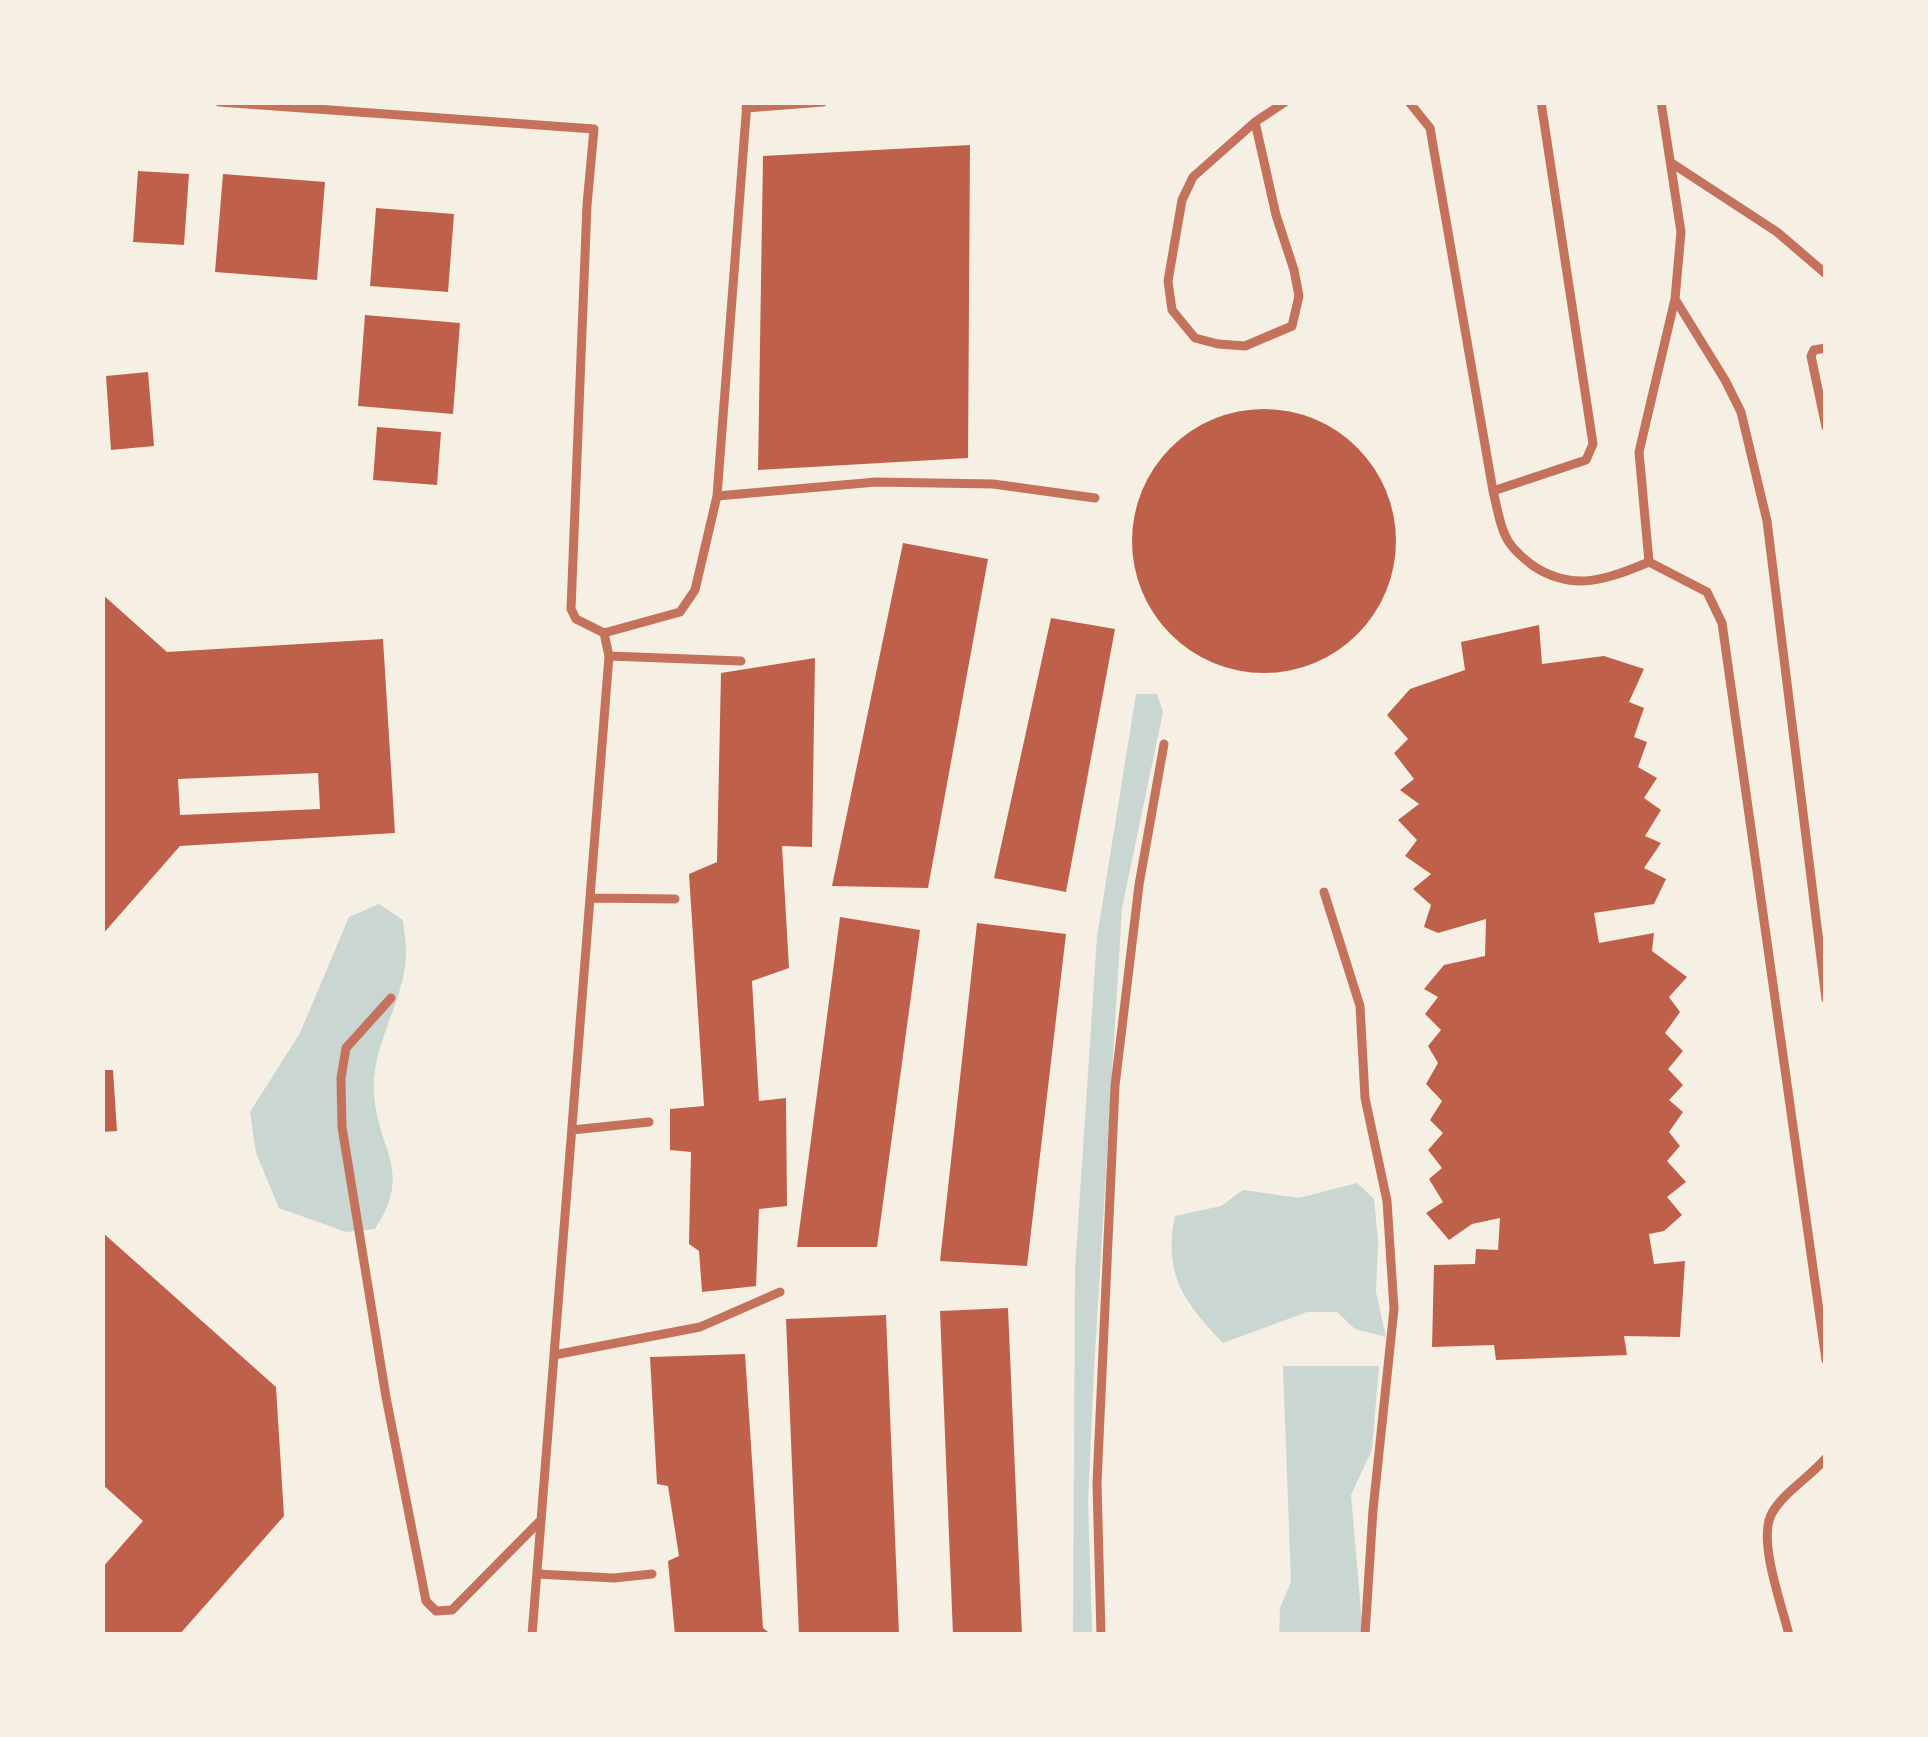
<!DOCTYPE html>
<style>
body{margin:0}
#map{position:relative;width:1928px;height:1737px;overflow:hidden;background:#f6efe4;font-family:"Nunito Sans",sans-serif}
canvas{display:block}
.frame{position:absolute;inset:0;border:105px solid #f6efe4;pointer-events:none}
</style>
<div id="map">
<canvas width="1928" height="1737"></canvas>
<div class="frame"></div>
</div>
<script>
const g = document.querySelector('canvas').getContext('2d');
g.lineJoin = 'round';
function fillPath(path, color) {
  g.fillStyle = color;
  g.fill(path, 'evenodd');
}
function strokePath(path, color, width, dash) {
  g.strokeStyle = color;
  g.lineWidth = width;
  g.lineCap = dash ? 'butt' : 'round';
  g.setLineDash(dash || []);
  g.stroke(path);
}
fillPath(new Path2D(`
 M1136,694H1157L1163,712L1122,908L1094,1370L1088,1501L1092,1632L1091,1635H1073L1075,1269L1097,937Z
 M379,904L403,920C404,932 407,946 406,958C403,1004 370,1047 374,1095C379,1152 413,1172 375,1229L346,1232L279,1208L256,1153L250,1112L300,1033L349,917Z
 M1357,1183L1374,1199L1378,1241L1376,1292L1386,1337L1355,1329L1337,1312H1307L1223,1343C1184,1302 1163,1275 1175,1216L1221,1206L1243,1190L1299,1198Z
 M1283,1366H1379L1372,1450L1351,1495L1363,1635H1279L1280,1608L1291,1582Z`), '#c9d6d2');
fillPath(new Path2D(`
 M970,145L968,458L758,470L763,156Z
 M138,171L189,174L184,245L133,242Z
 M223,174L325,182L317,280L215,272Z
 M376,208L454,214L448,292L370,286Z
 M365,315L460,323L453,414L358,406Z
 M148,372L154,446L111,450L106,376Z
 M1132 541a132 132 0 1 1 264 0a132 132 0 1 1-264 0Z
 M377,427L441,432L437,485L373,480Z
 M903,543L988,559L928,888L832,886Z
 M102,594L167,652L383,639L395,833L180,846L102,935ZM318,773L320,809L180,815L178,779Z
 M1051,618L1115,629L1066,892L994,878Z
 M1539,625L1542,664L1604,656L1644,669L1629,702L1644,708L1634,737L1647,742L1638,767L1657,778L1644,798L1661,810L1645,836L1661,843L1644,868L1666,879L1654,904L1594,913L1599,943L1654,933L1652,951L1687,977L1669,997L1680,1012L1665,1033L1683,1051L1668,1069L1683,1085L1669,1100L1683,1112L1669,1132L1680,1146L1667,1161L1686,1182L1667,1197L1682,1215L1664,1231L1649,1234L1654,1264L1685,1261L1680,1337L1624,1336L1627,1355L1496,1360L1494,1345L1432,1347L1434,1265L1475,1264L1476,1249L1498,1250L1500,1218L1472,1224L1449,1240L1426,1213L1443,1202L1429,1179L1442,1168L1428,1150L1443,1133L1430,1120L1442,1101L1426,1084L1438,1063L1428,1046L1441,1030L1425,1014L1438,997L1424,989L1444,965L1485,956L1486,919L1438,933L1424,927L1431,905L1413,889L1431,874L1405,856L1417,840L1398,820L1419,804L1400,790L1414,779L1394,753L1408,739L1387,715L1410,689L1465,670L1461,642Z
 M815,658L812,847L782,846L789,968L752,981L759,1101L786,1098L787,1206L759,1209L756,1286L702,1292L699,1251L689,1244L691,1152L670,1150V1109L704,1106L689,874L717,862L721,673Z
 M840,917L920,930L877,1247H797Z
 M977,923L1066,934L1027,1266L940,1261Z
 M102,1070H113L117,1131L102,1132Z
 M102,1232L276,1387L284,1516L179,1635H102V1568L143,1521L102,1484Z
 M1008,1308L1022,1635H953L940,1311Z
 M886,1315L899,1635H799L786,1319Z
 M745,1354L763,1628L772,1635H675L668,1561L679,1556L668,1486L657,1484L650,1357Z`), '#bf614a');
strokePath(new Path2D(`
 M219,102L594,129L587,205L571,609L576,619L604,633
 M1409,102L1430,128L1493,491C1497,506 1499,524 1506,537C1511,548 1523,558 1532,565C1573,593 1608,579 1649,562L1639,452L1675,299L1681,232L1661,102
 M746,108L823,102
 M1255,122L1276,215L1294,270L1299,296L1292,326L1245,346L1218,344L1195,338L1172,310L1168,281L1182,200L1193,177Z
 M1255,122L1285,102
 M1670,162L1777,232L1826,274
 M1675,299L1725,380L1741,412L1767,521L1826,999
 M1826,348L1814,350L1811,356L1826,427
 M1493,491L1586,460L1593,444L1541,102
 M717,496L876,482L993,484L1095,498
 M1649,562L1707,592L1722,623L1826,1360
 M609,656L604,633L680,612L695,590L717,496L747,102
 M1324,892L1360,1006L1365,1098L1387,1201L1394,1309L1373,1510L1365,1635
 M591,898L675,899
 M391,998L346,1048L341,1078L342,1127L386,1397L426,1601L436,1611L452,1610L539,1522
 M572,1130L649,1122
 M554,1355L700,1327L780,1292
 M537,1574L614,1578L652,1574
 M532,1635L609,656L741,661
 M1101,1635L1097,1483L1115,1086L1139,885L1164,744
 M1789,1635C1782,1605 1757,1540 1772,1513C1784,1492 1810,1477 1826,1458`), '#c5725c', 9);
</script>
